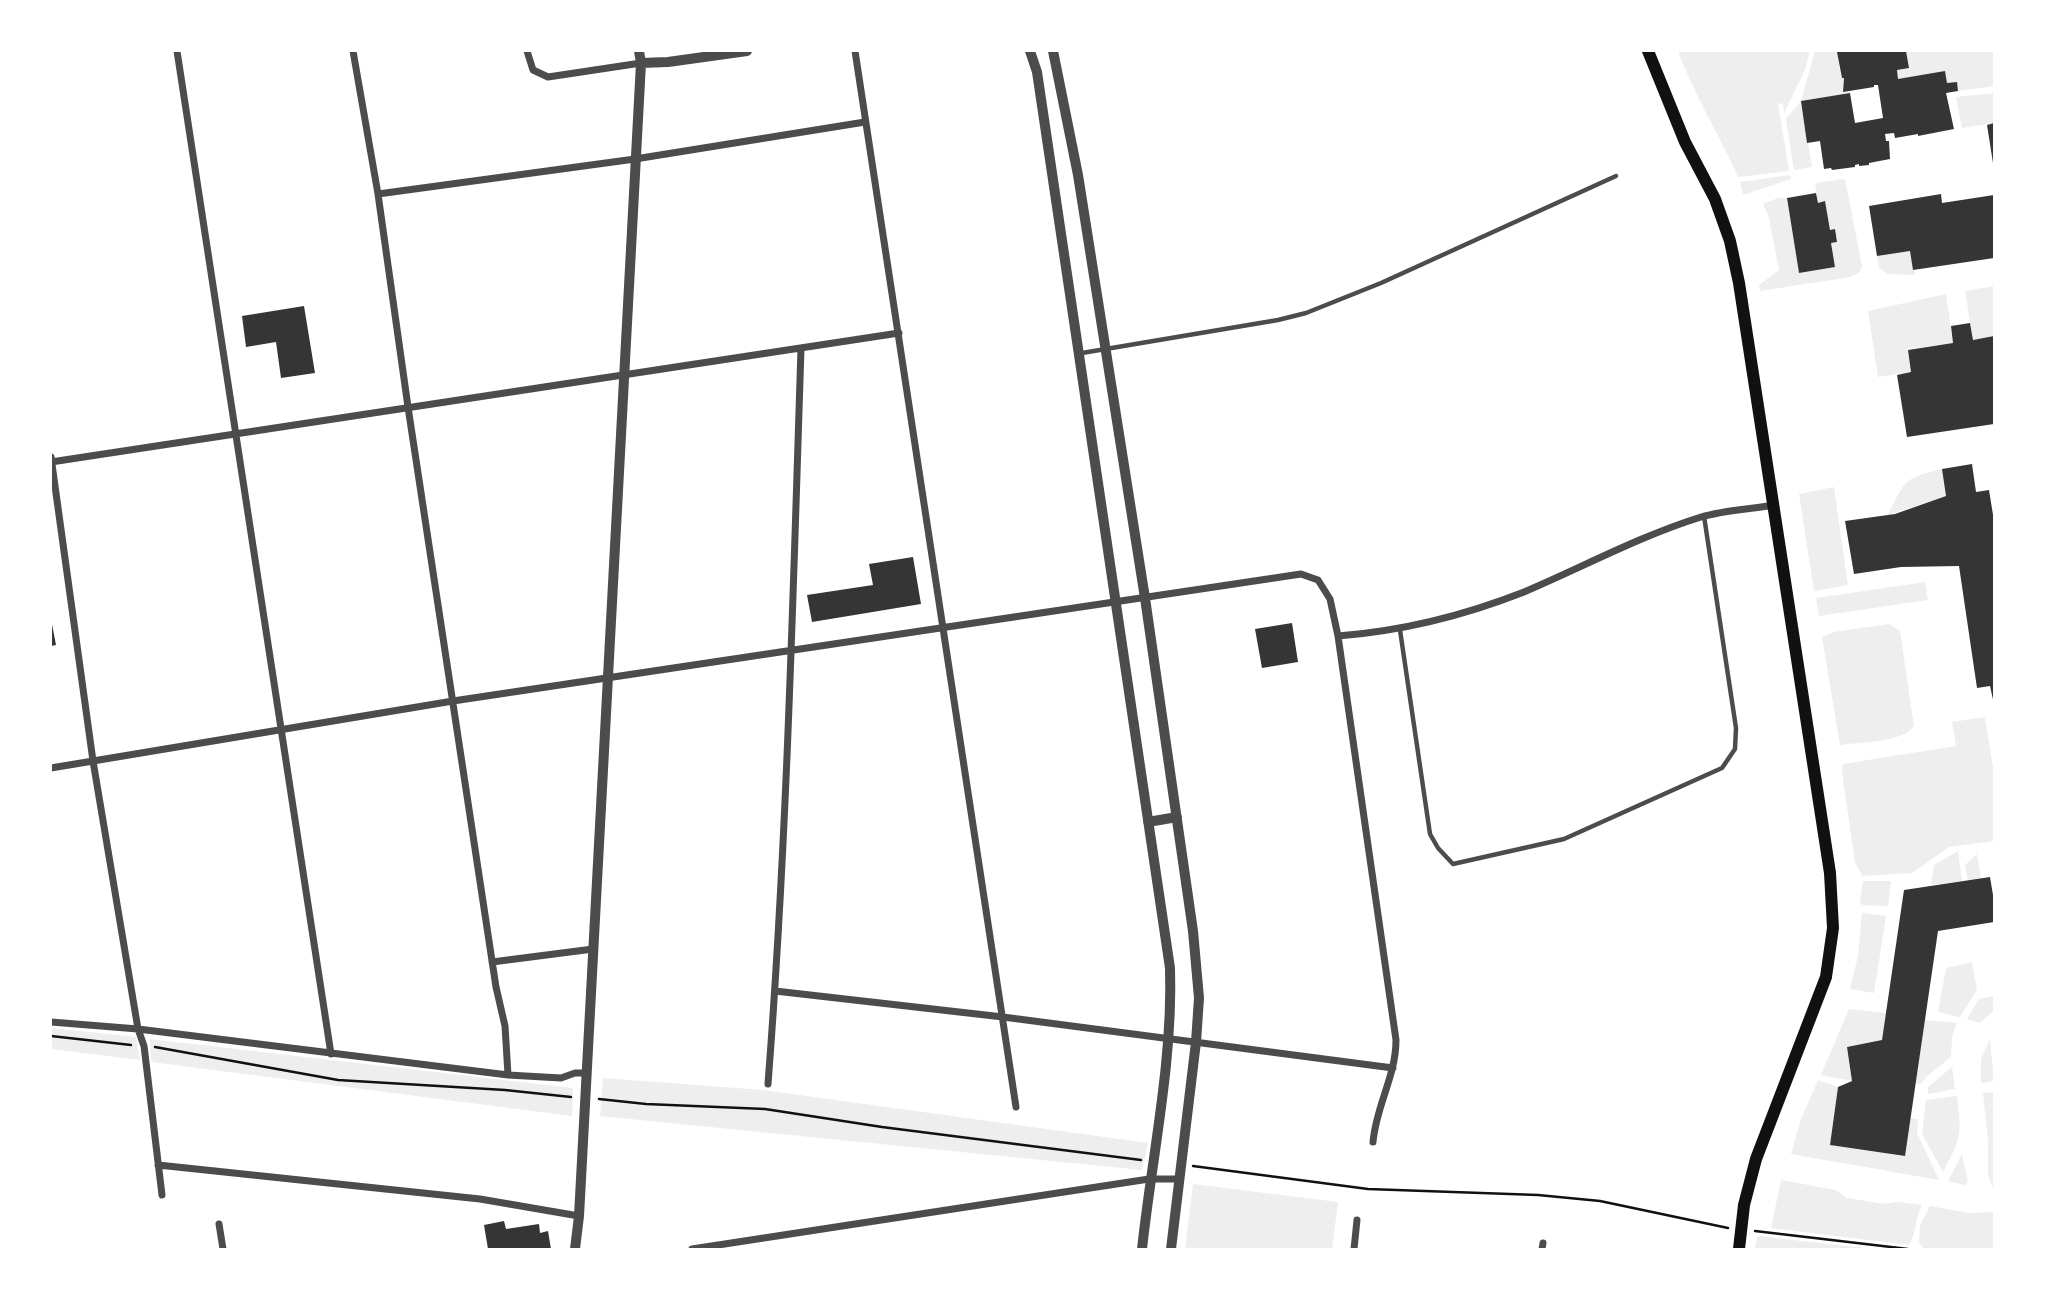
<!DOCTYPE html>
<style>
body{margin:0}
#map{position:relative;width:2045px;height:1300px;overflow:hidden;background:#fff;font-family:"IBM Plex Sans",sans-serif}
canvas{display:block}
.frame{position:absolute;inset:0;border:52px solid #fff;pointer-events:none}
</style>
<div id="map">
<canvas width="2045" height="1300"></canvas>
<div class="frame"></div>
</div>
<script>
const g = document.querySelector('canvas').getContext('2d');
g.lineJoin = 'round';
function fillPath(path, color) {
  g.fillStyle = color;
  g.fill(path, 'evenodd');
}
function strokePath(path, color, width, dash) {
  g.strokeStyle = color;
  g.lineWidth = width;
  g.lineCap = dash ? 'butt' : 'round';
  g.setLineDash(dash || []);
  g.stroke(path);
}
fillPath(new Path2D(`
 M1678,51H1810L1805,70L1784,113L1783,103L1778,104L1789,171L1738,177C1719,134 1694,95 1678,51Z
 M1815,51H1839L1837,52L1841,78H1844L1843,92L1850,91V93L1801,101L1812,167L1794,170L1786,119L1801,101Z
 M1906,51H1994V86L1958,91L1957,82L1947,83L1945,72L1898,79L1897,70L1909,68Z
 M1994,93V123L1962,128L1956,97Z
 M1790,175L1791,179L1743,195L1740,182Z
 M1845,179L1862,266L1860,272L1851,277L1760,291L1759,285L1779,270L1769,218L1763,204L1778,198H1787L1799,273L1835,267L1831,243L1837,242L1835,229L1830,230L1825,202L1818,203L1815,183Z
 M1910,251L1915,275L1888,274L1879,268L1877,256Z
 M1994,286V336L1973,340L1965,291Z
 M1946,294L1953,343L1908,349L1911,372L1878,377L1868,311Z
 M1942,469L1946,496L1888,515C1905,481 1903,478 1942,469Z
 M1834,487L1848,585L1814,591L1799,494Z
 M1925,582L1928,600L1819,616L1816,598Z
 M1889,624L1900,631L1914,726C1902,743 1860,742 1840,745L1822,637L1834,632Z
 M1985,717L1994,774V841L1949,847L1912,873L1862,876L1855,862L1842,773L1843,764L1956,746L1952,722Z
 M1958,851L1962,881L1931,885L1934,865Z
 M1977,854L1981,878L1968,880L1965,865Z
 M1863,881H1891L1888,906L1862,905L1860,900Z
 M1862,913L1886,916L1874,993L1850,989L1858,956Z
 M1972,962L1977,990L1960,1017L1938,1012L1946,968Z
 M1994,996V1010L1980,1023L1967,1019L1979,999Z
 M1849,1009L1886,1013L1882,1040L1847,1047L1852,1081L1821,1075Z
 M1925,1020L1957,1023L1952,1037L1951,1057L1927,1076L1921,1084H1915Z
 M51,1028L136,1037L140,1060L51,1049Z
 M150,1039L573,1088L572,1116L151,1062Z
 M1990,1039L1994,1081L1981,1083V1059Z
 M1952,1067L1955,1089L1928,1094V1087Z
 M603,1078L763,1090L1148,1143L1142,1170L600,1116Z
 M1818,1080L1838,1087L1830,1145L1904,1156L1910,1118L1918,1119L1917,1133L1939,1180L1791,1154L1801,1119Z
 M1994,1092V1187L1992,1186L1988,1175V1141L1983,1093Z
 M1957,1096C1962,1136 1961,1137 1943,1172L1922,1134L1926,1100Z
 M1962,1154L1968,1182L1965,1185L1948,1181Z
 M1781,1180L1836,1190L1847,1198L1885,1204L1897,1202L1922,1205C1915,1219 1916,1234 1909,1245L1771,1228Z
 M1193,1184L1338,1202L1332,1249H1185Z
 M1930,1206L1969,1213L1994,1212V1249L1923,1248L1919,1242L1920,1225Z
 M1757,1236L1874,1249H1755Z`), '#eee');
fillPath(new Path2D(`
 M1839,51H1906L1909,68L1897,70L1898,79L1945,71L1947,83L1957,82L1958,91L1946,93L1954,129L1918,136V134L1895,138L1894,133L1885,134L1886,141H1889L1890,159L1869,163V165L1859,166V164L1855,165V167L1832,170L1831,168L1824,169L1820,141L1807,143L1801,101L1850,93L1855,123L1883,118L1878,85H1874V87L1843,92L1844,78H1842L1837,52Z
 M1994,123V163H1993L1987,125Z
 M1816,193L1818,203L1825,201L1830,230L1835,229L1837,242L1831,243L1835,267L1799,273L1787,198Z
 M1941,194L1942,203L1994,195V258L1913,270L1910,251L1877,256L1869,206Z
 M304,306L315,373L281,378L276,342L246,347L242,316Z
 M1970,323L1973,340L1994,336V424L1907,437L1897,375L1911,372L1908,350L1953,343L1951,326Z
 M1972,464L1976,492L1989,490L1994,521V704L1990,686L1977,688L1959,566L1901,567L1854,574L1845,521L1895,514L1946,496L1942,469Z
 M913,557L921,604L812,622L807,595L873,585L869,564Z
 M51,619L56,645L51,646Z
 M1292,623L1298,662L1262,668L1255,629Z
 M1990,877L1994,901V922L1938,931L1905,1156L1830,1145L1838,1087L1852,1081L1847,1047L1882,1040L1904,890Z
 M504,1221L506,1229L539,1224L540,1233L548,1231L551,1249H488L484,1225Z`), '#353535');
strokePath(new Path2D(`
 M51,1036L131,1045
 M155,1047L338,1080L505,1090L571,1097
 M599,1099L646,1104L765,1109L882,1127L1141,1160
 M1193,1166L1368,1189L1538,1195L1600,1201L1728,1228
 M1755,1231L1908,1249`), '#111', 2.5);
strokePath(new Path2D(`
 M1082,353L1278,320L1306,313L1381,283L1616,176
 M1400,630L1430,834L1438,848L1453,864L1564,839L1722,768L1735,749L1736,728L1704,516`), '#4c4c4c', 4.5);
strokePath(new Path2D(`
 M177,51L331,1054
 M353,51L378,194L408,407L496,987L505,1026L508,1075
 M527,51L533,70L548,77L641,63
 M855,51L1016,1107
 M378,194L635,159L865,122
 M51,457L93,761L138,1029L144,1046L162,1195
 M51,462L899,333
 M1338,636C1403,631 1463,616 1524,592C1583,567 1640,536 1701,517C1724,510 1751,509 1775,505
 M51,768L453,701L1301,574L1318,580L1330,599L1338,636L1396,1040C1396,1076 1376,1106 1373,1142
 M492,962L593,949
 M775,991L1003,1017L1393,1068
 M51,1022L138,1029L508,1075L561,1078L575,1073H586
 M768,1084C787,839 793,594 801,349
 M158,1165L480,1199L579,1216
 M219,1224L223,1249
 M692,1249L1149,1179H1179
 M1354,1249L1357,1220
 M1542,1249L1543,1243`), '#4c4c4c', 7);
strokePath(new Path2D(`
 M1030,51L1037,72C1083,370 1125,669 1170,968C1173,1062 1152,1156 1142,1249
 M1053,51L1078,175L1145,598L1193,931L1199,998L1196,1042L1171,1249
 M641,63L668,62L747,51
 M1148,822L1177,817
 M575,1249L579,1216L641,63L639,51`), '#4c4c4c', 10);
strokePath(new Path2D(`
 M1648,51L1685,142L1715,199L1730,241L1739,283L1830,873L1833,928L1826,977L1756,1159L1744,1205L1739,1249`), '#111', 12);
</script>
